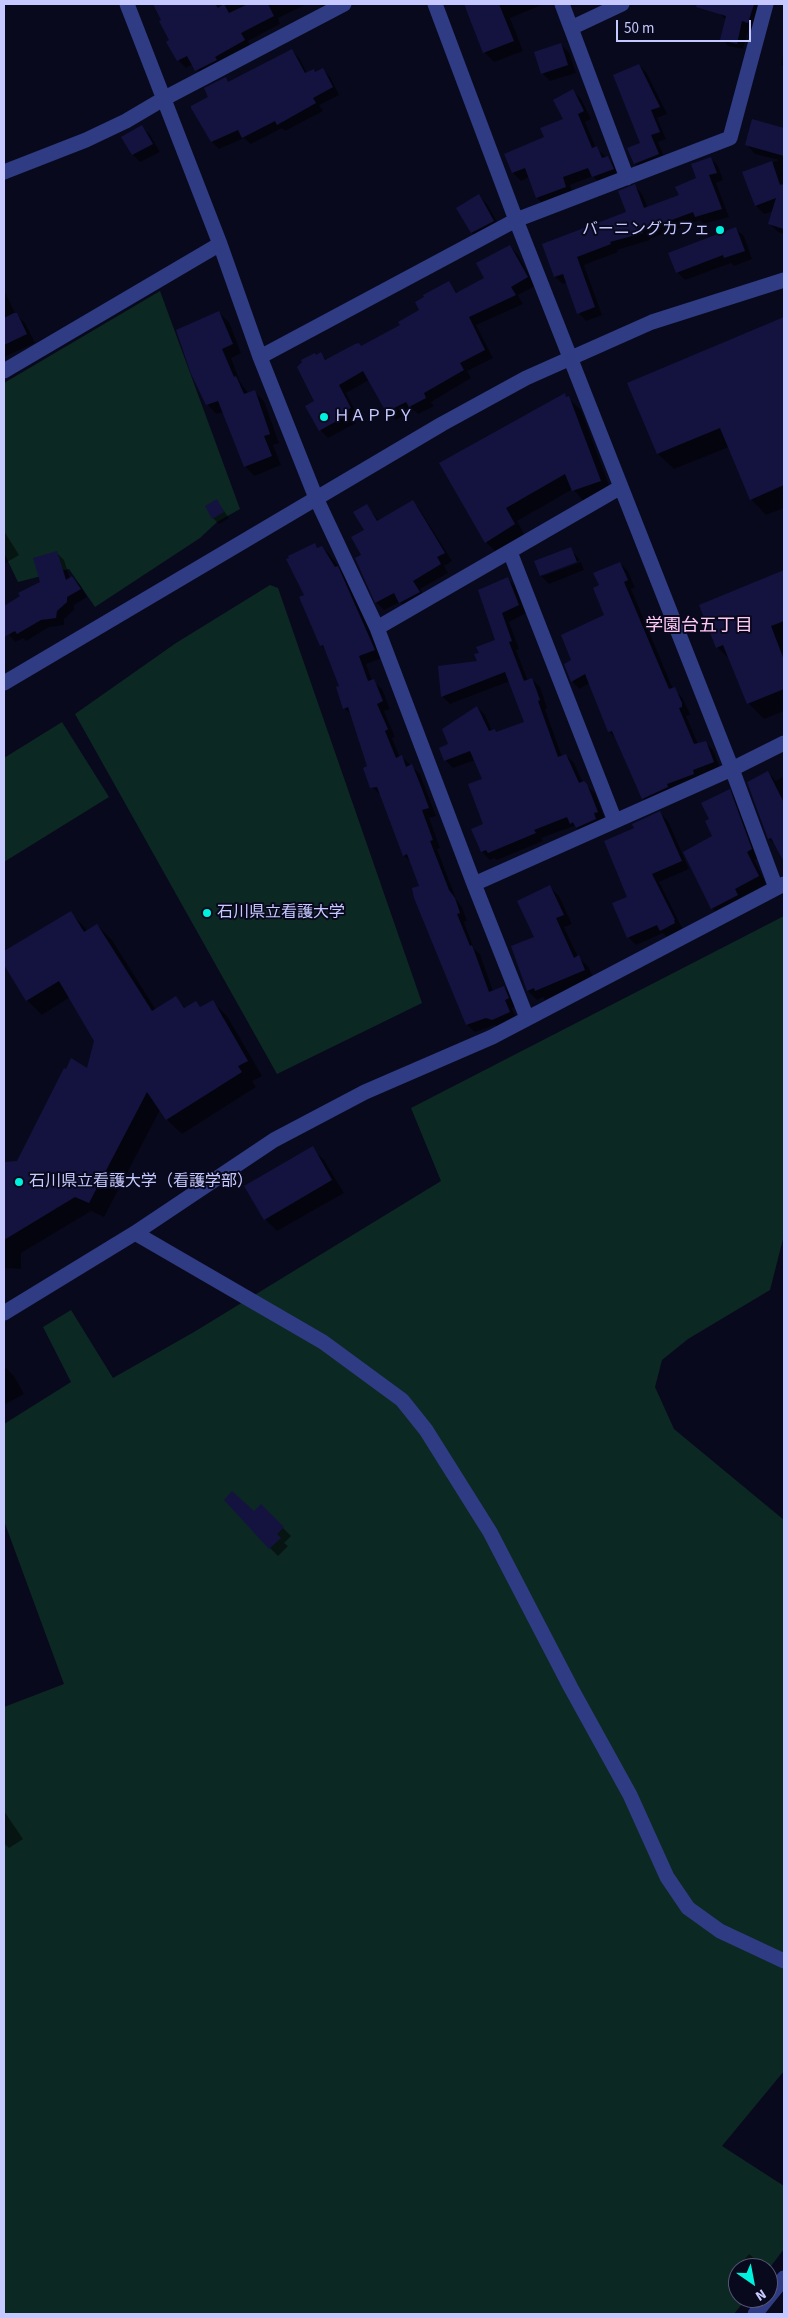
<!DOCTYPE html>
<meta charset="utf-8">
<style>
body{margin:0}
#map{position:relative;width:788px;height:2318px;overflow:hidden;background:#09091d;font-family:"Source Sans 3",sans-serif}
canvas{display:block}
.frame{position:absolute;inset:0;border:5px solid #c6c9ff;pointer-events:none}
.north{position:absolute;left:728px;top:2258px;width:50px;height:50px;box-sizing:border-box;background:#09091d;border:1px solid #555677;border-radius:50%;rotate:147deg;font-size:14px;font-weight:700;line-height:20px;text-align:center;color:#c6c9ff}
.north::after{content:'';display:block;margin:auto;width:18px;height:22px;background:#00f1dd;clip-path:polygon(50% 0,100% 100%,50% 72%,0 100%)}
.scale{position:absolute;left:616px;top:20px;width:135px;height:22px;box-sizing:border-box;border:2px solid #c6c9ff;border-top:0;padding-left:6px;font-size:15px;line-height:18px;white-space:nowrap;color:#c6c9ff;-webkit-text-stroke:4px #09091d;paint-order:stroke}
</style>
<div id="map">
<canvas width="788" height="2318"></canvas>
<div class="frame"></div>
<div class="north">N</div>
<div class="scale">50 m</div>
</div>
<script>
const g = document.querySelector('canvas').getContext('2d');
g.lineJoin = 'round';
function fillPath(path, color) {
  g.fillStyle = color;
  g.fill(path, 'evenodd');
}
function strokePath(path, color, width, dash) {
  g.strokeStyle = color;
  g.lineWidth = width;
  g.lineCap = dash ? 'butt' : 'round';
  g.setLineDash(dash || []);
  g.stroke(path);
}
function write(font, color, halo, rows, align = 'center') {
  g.font = font + ' "Source Sans 3","Noto Sans JP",sans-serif';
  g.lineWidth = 4;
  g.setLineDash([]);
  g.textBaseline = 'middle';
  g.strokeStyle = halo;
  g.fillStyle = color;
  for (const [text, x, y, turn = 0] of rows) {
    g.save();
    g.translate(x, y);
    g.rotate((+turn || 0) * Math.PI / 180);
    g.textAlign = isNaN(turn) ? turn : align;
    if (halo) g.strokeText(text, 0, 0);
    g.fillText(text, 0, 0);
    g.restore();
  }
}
fillPath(new Path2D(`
 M160,291L240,509L217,522L200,538L95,607L69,569L18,582L4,553V383Z
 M270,585L278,588L422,1003L277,1074L75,714L176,643Z
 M62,722L109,797L4,862V758Z
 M784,916V1235L770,1290L688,1339L662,1360L655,1387L674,1429L784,1520V2071L722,2146L784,2186V2249L768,2270V2268H738V2298H747L734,2314H4V1707L64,1684L4,1521V1424L71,1382L43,1327L71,1310L113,1378L194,1332L441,1181L411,1108Z`), '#0c2822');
fillPath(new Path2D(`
 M154,4H307L278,18L280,24L248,41L252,48L204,78L193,64L186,68L178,60L163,20Z
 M319,4H336L325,10Z
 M463,4H544L510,18L523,51L494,62L484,52L469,14Z
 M722,4H762L754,29L749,27L743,49L728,46L722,39L726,20L719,13Z
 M561,45L569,52L576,73L550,81L542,73Z
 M291,50L299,58L307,73L314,70L316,73L322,69L330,77L339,95L319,105L323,111L285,131L282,128L251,144L244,138L219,149L212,142L193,107L210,97L225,78L230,83Z
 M784,52V68L781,64Z
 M639,65L646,72L667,114L657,118L666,139L658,142L666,161L642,171L635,164L629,148L641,143Z
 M573,91L581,99L591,119L585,122L596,148L615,165L621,177L601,185L593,176L570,185L574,195L545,206L537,198L529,177L521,181L513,173L506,154L546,138L564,119Z
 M753,121L784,129V234L778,232L770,224L774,211L764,214L756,206L744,172L779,160L755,154L747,145Z
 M142,127L150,135L160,152L140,162L133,155Z
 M711,158L718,166L723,180L716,183L729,217L704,224L700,220L649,239L650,240L617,250L618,252L584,265L602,315L586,321L579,313L568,282L563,284L555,277L544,245L627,212L635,186L642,194L648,208L681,196L697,179Z
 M479,196L487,204L501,229L480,240L472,233L458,208Z
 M736,229L744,236L752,259L734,266L731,263L685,280L677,272Z
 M510,246L518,255L535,286L518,295L523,304L476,325L493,358L467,371L471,378L431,402L434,406L418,414L414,410L396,420L387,412L369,380L346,393L358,416L354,419L356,423L328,438L320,430L316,402V356L321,354L327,360L362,347L402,326L421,311L449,283L458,293L486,279Z
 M4,290L16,315L25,323L35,343L4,357Z
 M219,313L229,322L241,353L231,358L240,382L249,394L255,392L264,401L279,443L273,445L281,465L254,476L245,466L224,412L216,414L207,404Z
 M784,319V508L766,515L751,499L729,447L674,469L658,454L629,384Z
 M565,395L581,410L612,493L585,503L573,489L517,521L526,537L498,554L486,542Z
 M216,500L229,518L219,524L213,518Z
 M413,502L420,510L452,561L444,566L448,573L420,589L427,600L408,611L400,602L384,610L376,602L363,556L367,506L379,521Z
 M4,531L19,555L4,564Z
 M314,544L319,549L322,547L330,555L345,576L374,636L382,658L366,664L372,681L382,689L390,709L384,711L395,737L392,738L400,758L401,756L420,774L436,816L429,818L440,848L437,849L456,899L462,907L467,921L464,922L474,949L480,954L493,991L504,987L512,995L516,1006L512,1008L517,1020L500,1028L495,1025L475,1032L467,1025L411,862L404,856L381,795L372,787L369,767L352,715L344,708L340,687L326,651L321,645L306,595Z
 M570,549L580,560L543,574V576L581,562L584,570L549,584L541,576L536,562Z
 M57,553L64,560L70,579L72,578L80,585L87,597L74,605V610L64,619V625L49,627L26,641L23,638L15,642L4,629V607L42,583Z
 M620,563L628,571L635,588L631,589L673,689L682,697L689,712L690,715L686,716L698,744L705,742L713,750L721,770L651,806L643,798L617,739L609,732L590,683L579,689L572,681V661L605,616L600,586Z
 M784,572V711L764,719L748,703L731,661L717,647L700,606Z
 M508,579L516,587L526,613L509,622L519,649L516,650L528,681L532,679L540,687L547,708L545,709L562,757L566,755L574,763L583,783L595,793L605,820L579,831L574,826L541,838L543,841L497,860L494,858L490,860L482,852L485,825L484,780L475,760L453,768L445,760L450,745L477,707L485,715L492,731L495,730L498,733L526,723L510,681L450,704L442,696L479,662L480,653L496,641Z
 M768,772L776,781L784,776V853L769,839L749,781Z
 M729,791L737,799L759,858L754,860L766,884L742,897L745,903L720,916L712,908L713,837L710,820Z
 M660,813L668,821L689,869L659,882L682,928V931L668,938L663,933L636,945L628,937L629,898L636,828Z
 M550,887L559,896L572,924L564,927L578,957L588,966L594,979L545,1000L543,997L537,1000L528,991L513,947L535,938Z
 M71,913L88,931L97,925L112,940L156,1010L176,998L186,1008L196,1002L201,1008L212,1001L227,1016L262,1076L252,1081L256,1087L182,1134L167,1120L160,1110L104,1217L91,1211L21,1253V1269L4,1268V1162H18L88,1069L95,1041L70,997L42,1015L27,1000L4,963V956Z
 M312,1148L324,1160L344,1193L277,1231L265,1219Z
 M6,1368L14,1376L24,1394L4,1405V1370Z
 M261,1506L291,1536L284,1543L288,1546L278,1556L270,1548Z
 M4,1811L23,1839L9,1848L4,1843Z
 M749,2254L766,2268H738V2270L737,2269Z
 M768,2270L782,2282L768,2296Z`), '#0007');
fillPath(new Path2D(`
 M153,4H215L218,8L224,4L229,13L248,4H268L274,16L241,33L245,40L215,57L217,60L195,71L187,56L177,61L166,42L169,40L159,21L161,20Z
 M464,4H499L514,41L483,53Z
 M697,4H754L748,23L742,21L737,44L720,40L726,16L696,7Z
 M561,43L568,65L541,74L534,52Z
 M292,49L305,73L314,69L315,72L323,68L333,87L313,98L316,103L277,125L275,121L242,138L238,130L211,142L191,108V106L208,97L204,88L226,77L228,82Z
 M639,64L660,107L651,110L660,132L651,135L659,154L634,164L627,148L640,143L613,75Z
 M573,89L584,111L578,114L592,148L597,146L602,158L608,156L614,169L592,177L588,168L563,177L566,187L536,198L525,168L512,173L504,154L544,137L540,128L563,119L553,100Z
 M752,119L784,128V156L745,145Z
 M142,125L153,144L132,155L121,137Z
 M711,157L717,173L709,175L722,209L695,217L693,212L642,231L643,233L610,242L611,244L577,257L595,307L577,314L563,274L554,277L542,244L626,212L618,191L635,184L644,208L679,195L675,187L696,178L691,164Z
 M772,161L780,185L784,184V229L768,224L776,198L755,206L742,172Z
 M479,194L494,221L471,233L456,208Z
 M736,227L745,251L724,258L723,255L676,273L668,253Z
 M510,245L528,277L511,287L516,295L469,317L485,350L460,363L464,370L424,393L426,398L409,407L406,402L386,412L363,371L339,385L351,408L346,410L349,414L319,431L305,406L314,401L297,367L302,362L301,360L315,353L316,355L321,352L325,360L355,344L359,343L361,346L400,325L398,322L419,310L415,302L424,297L423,295L449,281L456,293L484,278L476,263Z
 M219,311L233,344L222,349L234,377L236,376L244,394L255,390L270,434L264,436L272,456L244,467L218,401L206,405L191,374L176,330Z
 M14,313H17L27,334L4,345V318Z
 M784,317V485L750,500L720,428L657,454L627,383Z
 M565,393L566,397L569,396L601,481L572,491L565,474L506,508L515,524L485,543L439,463Z
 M217,499L224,512L212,519L205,506Z
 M413,500L445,553L437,557L441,564L413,581L420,592L399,603L394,593L375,603L355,558L361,555L351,537L364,530L353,512L367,504L377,521Z
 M315,543L317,548L322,546L335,567L338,566L375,650L359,656L368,681L374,679L383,701L377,704L388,729L385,731L396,758L402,755L406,767L412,764L422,789L429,808L422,810L433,840L430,841L449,890L455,898L460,913L457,914L470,946L472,945L489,992L504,986L509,998L505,1000L510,1012L492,1020L486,1018L466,1025L414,898L412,888L419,886L407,854L403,856L377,787L370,788L363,768L367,766L348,707L343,709L336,687L339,686L323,645L320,646L299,597L304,595L286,559L289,558L288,556Z
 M571,547L577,562L540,576L534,561Z
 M57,551L66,580L72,576L81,589L67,597V602L57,611L56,618L41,620L17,634L15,631L4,637V606L20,596L18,593L40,582L33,558Z
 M620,562L628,580L624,582L669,689L675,687L682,703V707L679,708L694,744L706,741L714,762L693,770L694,774L667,784L668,787L642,799L612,731L608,732L585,674L571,682L564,664L571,660L561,635L604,615L593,588L599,585L593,573Z
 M784,570V621L771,626L784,660V689L747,704L723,645L716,648L699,605Z
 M508,577L519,605L502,613L512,641L509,642L524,681L532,678L540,700L538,701L558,757L566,754L579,783L584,781L587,784L598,812L594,813L596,819L576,828L573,822L570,824L567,817L534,830L536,833L488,853L486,850L481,852L471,829L483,824L468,784L482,779L470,751L444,761L439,748L448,744L442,729L477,706L489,731L495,729L496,732L524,722L505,672L441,697L438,666L477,661L474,654L479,653L476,647L495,640L478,590Z
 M768,771L784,803V862L771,838L768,839L747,782Z
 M730,789L752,849L747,852L759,876L735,889L738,895L711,909L683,852L712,836L705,821L709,819L701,803Z
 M660,811L682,861L652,874L675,920H674L675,923L660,931L657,925L627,938L612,903L627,897L604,841L634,828L632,824Z
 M550,885L564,915L556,918L574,958L579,955L585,970L535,991L534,988L527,991L511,946L534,937L517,901Z
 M71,911L84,932L97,924L152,1011L176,996L184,1008L196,1001L200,1007L213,1000L248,1061L238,1066L242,1072L166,1120L147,1092L89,1203L75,1197L4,1240V1162L17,1161L64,1068L66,1069L71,1058L87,1068L94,1041L59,981L26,1001L4,965V951Z
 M313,1146L332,1180L264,1220L244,1186Z
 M232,1491L254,1511L261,1504L284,1527L277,1534L281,1538L269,1549L224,1500Z`), '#141340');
strokePath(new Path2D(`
 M127,4L220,244L260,357L316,498L377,628L474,884L527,1018
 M435,4L516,220L732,769L776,888
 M562,4L571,28
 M622,4L571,28L627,178
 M4,172L86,140L126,121L165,98L344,4
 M260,357L516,220L730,138L766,4
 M4,371L220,244
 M510,552L615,821
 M377,628L621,487
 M4,683L442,424L526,378L652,322L784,280
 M474,884L732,769L784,743
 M135,1233L323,1342L402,1400L426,1430L490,1532L571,1688L630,1795L667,1877L688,1908L720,1931L784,1961
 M4,1313L135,1233L274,1140L365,1092L492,1037L784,884
 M755,2314L784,2278`), '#2f3b82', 15);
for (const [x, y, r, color] of [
 [720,230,5,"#00f1dd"],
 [324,417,5,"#00f1dd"],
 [207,913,5,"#00f1dd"],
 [19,1182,5,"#00f1dd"]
]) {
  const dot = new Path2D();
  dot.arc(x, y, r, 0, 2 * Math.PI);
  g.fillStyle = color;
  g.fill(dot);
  strokePath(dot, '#09091d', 2);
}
write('16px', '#c6c9ff', '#09091d', [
 ["バーニングカフェ",710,230,"right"],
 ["ＨＡＰＰＹ",334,417],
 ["石川県立看護大学",217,913],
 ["石川県立看護大学（看護学部）",29,1182]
], 'left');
write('18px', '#ffc8f5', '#09091d', [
 ["学園台五丁目",699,627]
]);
</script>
